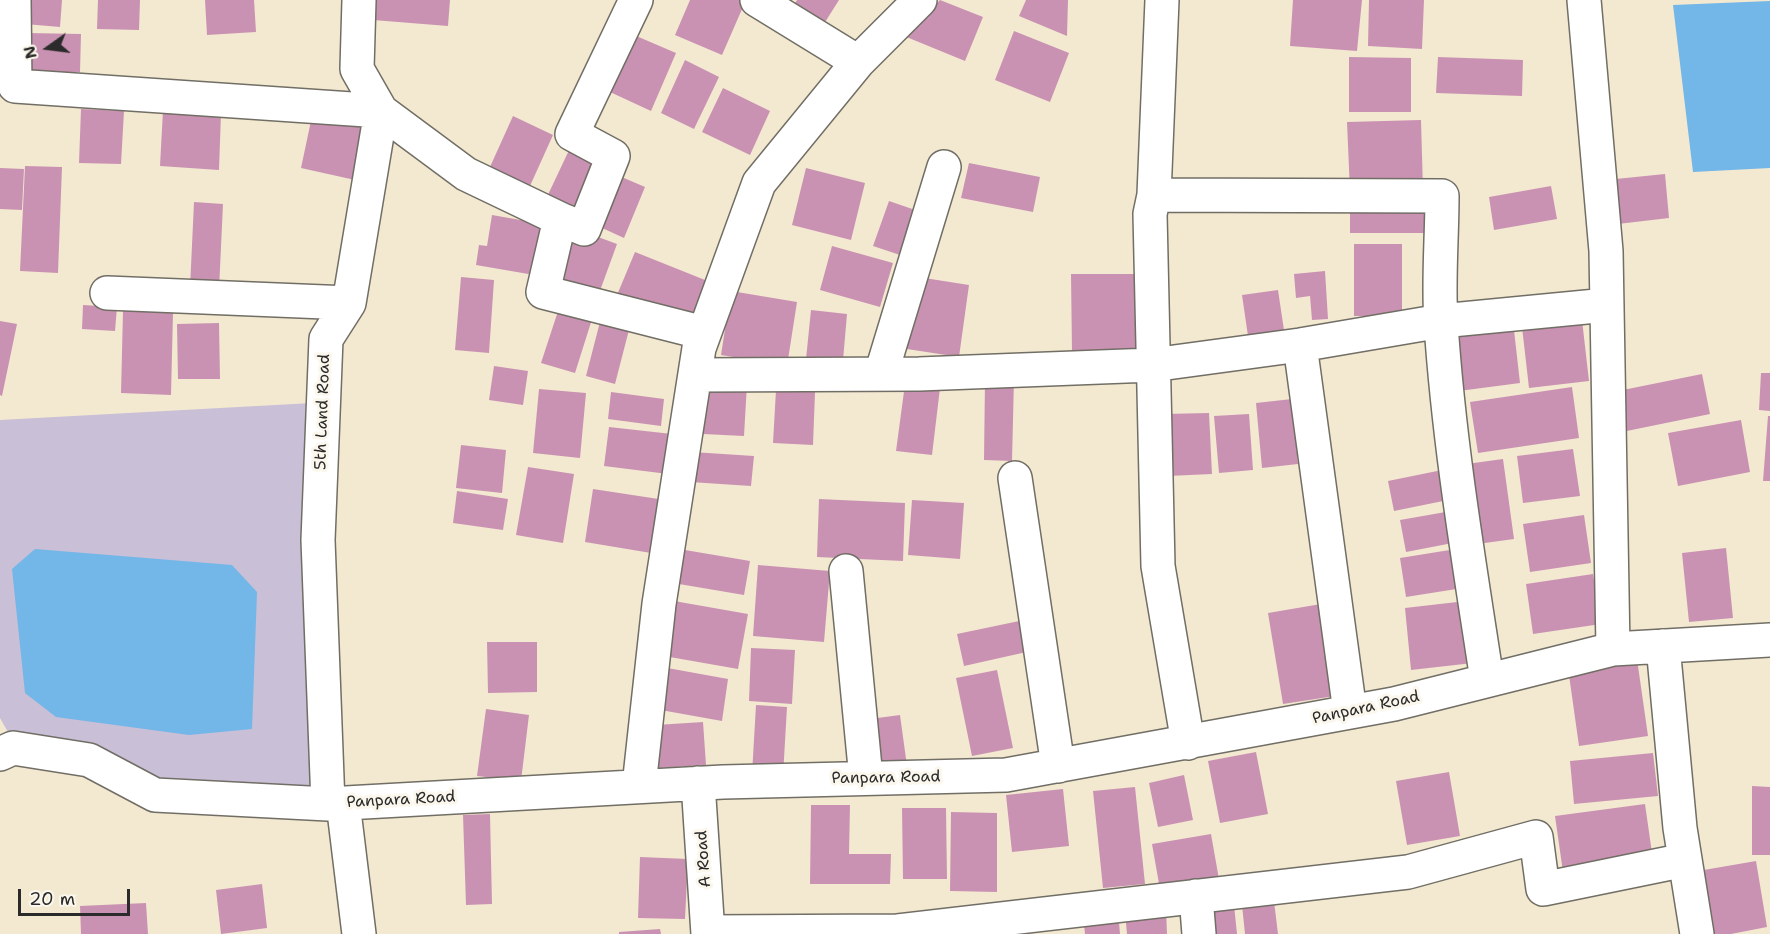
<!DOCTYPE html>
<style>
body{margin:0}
#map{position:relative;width:1770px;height:934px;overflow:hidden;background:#f3e9d1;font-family:"Shantell Sans",sans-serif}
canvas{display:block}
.north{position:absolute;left:18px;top:18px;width:60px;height:60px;-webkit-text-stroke:4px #fbf7ec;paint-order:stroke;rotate:256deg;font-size:16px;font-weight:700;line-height:24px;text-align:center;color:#2b2b2b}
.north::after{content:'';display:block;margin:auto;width:21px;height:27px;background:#2b2b2b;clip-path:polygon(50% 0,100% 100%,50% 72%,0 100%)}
.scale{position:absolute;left:18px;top:889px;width:112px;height:27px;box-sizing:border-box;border:3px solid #2b2b2b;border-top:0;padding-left:8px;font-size:18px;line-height:21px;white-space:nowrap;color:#2b2b2b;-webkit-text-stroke:4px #fbf7ec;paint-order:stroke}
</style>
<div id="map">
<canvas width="1770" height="934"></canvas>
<div class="north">N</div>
<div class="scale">20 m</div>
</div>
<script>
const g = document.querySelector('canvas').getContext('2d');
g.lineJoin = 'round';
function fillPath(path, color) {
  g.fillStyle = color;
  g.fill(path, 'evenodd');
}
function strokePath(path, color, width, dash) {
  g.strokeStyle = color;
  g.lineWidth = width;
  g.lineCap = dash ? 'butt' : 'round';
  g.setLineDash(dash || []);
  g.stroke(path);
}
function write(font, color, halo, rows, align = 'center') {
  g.font = font + ' "Shantell Sans",sans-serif';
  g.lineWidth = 6;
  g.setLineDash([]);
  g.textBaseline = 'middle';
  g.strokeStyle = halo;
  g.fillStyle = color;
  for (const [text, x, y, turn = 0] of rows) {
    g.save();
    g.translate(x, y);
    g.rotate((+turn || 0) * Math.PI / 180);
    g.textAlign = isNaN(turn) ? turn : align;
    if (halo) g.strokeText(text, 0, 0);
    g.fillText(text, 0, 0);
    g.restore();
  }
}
fillPath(new Path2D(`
 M312,403L314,786L158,784L9,734L0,718V420Z`), '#c9bfd7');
fillPath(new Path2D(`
 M1770,1V168L1693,172L1673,5Z
 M35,549L232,565L257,592L252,729L189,735L56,717L25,693L12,569Z`), '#73b6e8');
fillPath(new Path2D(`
 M26,0H62L60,27L25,24Z
 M98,0H140L139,30L97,29Z
 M205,0H254L256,32L207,35Z
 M374,0H450L448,26L373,20Z
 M690,0H746L722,55L675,35Z
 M797,0H839L822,27L791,9Z
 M940,0L983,17L965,61L904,36Z
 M1026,0H1068L1067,36L1019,16Z
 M1293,0H1362L1357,51L1290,46Z
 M1369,0H1424L1422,49L1368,46Z
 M1014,31L1069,53L1050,102L995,80Z
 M27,33L81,34L80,72H26Z
 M634,35L676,53L651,111L610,92Z
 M1349,57L1411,58V112H1349Z
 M1438,57L1523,60L1522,96L1436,93Z
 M685,60L719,77L694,129L661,113Z
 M723,88L770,111L750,155L702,132Z
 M81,109L124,111L121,164L79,163Z
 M163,110L221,113L219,170L160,166Z
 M312,116L366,128L355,180L301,168Z
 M513,116L553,135L525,197L485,178Z
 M1421,120L1423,190L1350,192L1347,122Z
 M571,146L606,163L579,217L545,201Z
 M969,163L1040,177L1033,212L961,198Z
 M25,166L62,167L58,273L20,271Z
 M0,168L24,169L22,210L0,209Z
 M806,168L865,183L851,240L792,225Z
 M610,172L645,187L624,238L589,222Z
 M1665,174L1669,218L1601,226L1596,181Z
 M1551,186L1557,219L1494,230L1489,197Z
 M889,201L921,212L906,257L873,246Z
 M194,202L223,204L219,290L190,288Z
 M1350,203L1435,204V233H1350Z
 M492,215L549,225L540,276L476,265L479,245L487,246Z
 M571,227L617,244L597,299L552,283Z
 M1354,244H1402V316H1354Z
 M832,246L893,263L880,307L820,290Z
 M635,252L710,282L693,326L617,295Z
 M1325,271L1328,319L1312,320L1310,296L1296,298L1294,274Z
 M1071,274H1139L1140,353H1072Z
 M461,277L494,280L489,353L455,350Z
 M918,277L969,285L959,357L907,349Z
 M1278,290L1285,337L1249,343L1242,295Z
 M731,291L797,302L787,366L721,355Z
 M83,305L117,307L115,331L82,329Z
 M560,305L593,316L575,373L541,363Z
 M811,310L847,314L842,372L805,369Z
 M123,311L173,313L171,395L121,393Z
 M601,318L630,326L615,384L586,376Z
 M1582,320L1589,381L1529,388L1522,327Z
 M0,321L17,324L2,396L0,395Z
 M219,323L220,379H178L177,324Z
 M1514,330L1520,383L1459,391L1453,337Z
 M494,366L528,371L523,405L489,400Z
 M1761,373H1770V411L1759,410Z
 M1702,374L1710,414L1617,433L1608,393Z
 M985,379H1014L1012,461L984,460Z
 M706,382L747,384L744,436L703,434Z
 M905,384L940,388L932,455L896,451Z
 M1572,387L1579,438L1478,453L1470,402Z
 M539,389L586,393L580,458L533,453Z
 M776,390L815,392L813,445L773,443Z
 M611,392L664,399L661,426L608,419Z
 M1292,399L1298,464L1262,468L1256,403Z
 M1209,413L1212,474L1168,476L1164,414Z
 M1249,414L1253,470L1219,473L1214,416Z
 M1768,416H1770V481H1763Z
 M1741,420L1750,472L1678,486L1668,433Z
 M609,427L672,434L668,474L604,466Z
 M461,445L506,450L502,493L456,488Z
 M1573,449L1580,496L1523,503L1517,456Z
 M692,452L754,456L751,486L690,482Z
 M1503,459L1514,539L1470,545L1459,465Z
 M528,467L574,474L563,543L516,535Z
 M1447,469L1453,499L1394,511L1388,481Z
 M593,489L665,500L657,554L585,542Z
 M457,491L508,499L503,530L453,523Z
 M819,499L905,503L903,561L817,557Z
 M912,500L964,503L960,559L908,555Z
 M1457,510L1463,541L1406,552L1400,520Z
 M1584,515L1591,563L1530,572L1523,524Z
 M1462,548L1469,587L1406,597L1400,558Z
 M1726,548L1733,618L1689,622L1682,553Z
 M685,550L750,561L744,595L679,584Z
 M758,565L830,571L824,642L753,636Z
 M1593,574L1601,624L1533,634L1526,584Z
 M674,601L748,614L738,669L664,656Z
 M1466,601L1473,663L1411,670L1405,608Z
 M1321,604L1335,696L1283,704L1268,613Z
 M1024,620L1031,651L964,666L957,634Z
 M487,642H537V692L488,693Z
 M751,648L795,650L792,704L749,701Z
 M1637,659L1648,736L1579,746L1568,668Z
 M662,667L728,679L722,721L655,709Z
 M997,670L1013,748L972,756L956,678Z
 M756,705L787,707L783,776L752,774Z
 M486,709L529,715L521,781L477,776Z
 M900,715L907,766L876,770L870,719Z
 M703,722L706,765L659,768L656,725Z
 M1256,752L1268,814L1220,823L1208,761Z
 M1653,753L1658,796L1574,804L1570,761Z
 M1449,772L1460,836L1407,845L1396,781Z
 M1184,775L1193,820L1158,827L1149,783Z
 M1752,786L1770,787V855H1752Z
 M1135,787L1145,884L1103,888L1093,791Z
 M1063,789L1069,846L1012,852L1006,795Z
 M1645,804L1653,860L1563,872L1555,816Z
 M811,805H850L849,854H891L890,884H810Z
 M902,808H946L947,879H903Z
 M951,812L997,813V892L950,891Z
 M490,814L492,904L466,905L463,815Z
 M1211,834L1220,885L1161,895L1152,844Z
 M640,857L688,859L685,919L638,918Z
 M1756,861L1767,927L1731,934H1709L1698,871Z
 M262,884L267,928L221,934L216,890Z
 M1274,901L1278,934H1245L1242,905Z
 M146,903L148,934H81L80,906Z
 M1234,905L1237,934H1209L1207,907Z
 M1166,909L1167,934H1127L1125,912Z
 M1118,911L1120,934H1085L1083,914Z
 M660,929L661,934H619V932Z`), '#ca92b2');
const minor = new Path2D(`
 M14,0L15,86L381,111L466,174L560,219L543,292L704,333
 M757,0L858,62
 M1162,0L1154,195L1150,214L1158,566L1188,743
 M1584,0L1606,251L1613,649
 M1154,195L1442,196C1442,238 1438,282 1441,324C1449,444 1469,562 1487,680
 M560,219L584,229L613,156L572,134L636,0
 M107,293L349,303
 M1300,345L1350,712
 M881,374L944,167
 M695,375L919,374L1152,365L1300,345L1441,321L1607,305
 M1015,478L1058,766
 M846,571L866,778
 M1663,646L1680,828L1697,934
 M0,754L13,748L89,760L155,795L328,804L723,782L1006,775L1394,704L1613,649L1770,640
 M698,783L708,934
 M639,786L659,604L699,348L759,183L858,62L920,0
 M343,803L359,934
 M328,804L318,540L326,339L349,303L381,111L357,69L359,0
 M1196,896L1199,934
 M898,931L1408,872L1536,837L1543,889L1685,860
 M708,932L898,931V934`);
strokePath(minor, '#716e65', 36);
strokePath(minor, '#fff', 33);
write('16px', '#2b2b2b', '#fbf7ec', [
 ["5th Land Road",323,412,-88],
 ["Panpara Road",1366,708,-12],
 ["Panpara Road",886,778,-1],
 ["Panpara Road",401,800,-3],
 ["A Road",704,859,-94]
]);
</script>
